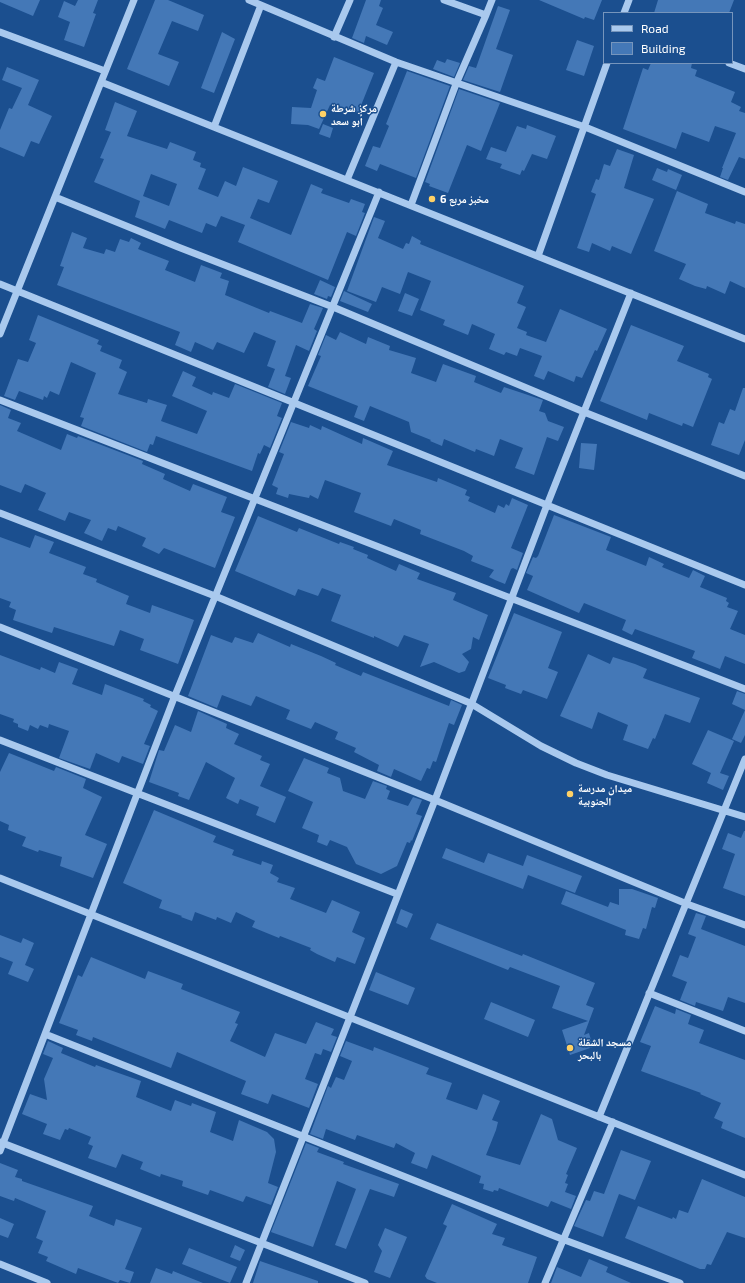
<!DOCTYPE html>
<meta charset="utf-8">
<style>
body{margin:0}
#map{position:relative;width:745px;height:1283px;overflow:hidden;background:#1b4f8f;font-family:"Exo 2",sans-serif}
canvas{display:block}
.legend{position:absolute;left:603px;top:12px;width:130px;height:52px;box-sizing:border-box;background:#1b4f8f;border:1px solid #7695bc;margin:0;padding:5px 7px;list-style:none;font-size:12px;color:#fff}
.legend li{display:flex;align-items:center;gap:8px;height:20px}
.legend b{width:20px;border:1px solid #7695bc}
</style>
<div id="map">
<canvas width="745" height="1283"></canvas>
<ul class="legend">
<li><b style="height:5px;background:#a9c9ee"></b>Road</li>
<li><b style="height:11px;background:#4478b7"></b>Building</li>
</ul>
</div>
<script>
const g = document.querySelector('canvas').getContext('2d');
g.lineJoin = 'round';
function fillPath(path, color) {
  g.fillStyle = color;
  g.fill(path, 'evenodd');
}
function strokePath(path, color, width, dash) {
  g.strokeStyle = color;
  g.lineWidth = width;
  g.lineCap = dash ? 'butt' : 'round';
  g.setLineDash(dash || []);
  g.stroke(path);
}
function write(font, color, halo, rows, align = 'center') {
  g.font = font + ' "Exo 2","Noto Naskh Arabic",sans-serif';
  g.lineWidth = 3;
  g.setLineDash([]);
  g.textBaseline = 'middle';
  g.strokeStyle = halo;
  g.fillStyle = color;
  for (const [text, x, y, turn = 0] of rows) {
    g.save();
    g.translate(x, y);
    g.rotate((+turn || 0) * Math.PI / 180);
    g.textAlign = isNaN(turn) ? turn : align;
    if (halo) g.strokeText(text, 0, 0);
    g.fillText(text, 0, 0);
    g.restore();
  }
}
fillPath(new Path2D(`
 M0,0H40L33,16L0,2Z
 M78,0H98L93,13L96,14L84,47L64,40L70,22L58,17L64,1L75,6Z
 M155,0H168L204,15L198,31L172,21L158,54L179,62L169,86L127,69Z
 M366,0H381L379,6L383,8L376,25L393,32L387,45L366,36L364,43L352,38Z
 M539,0H602L594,20L585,17L584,19Z
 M658,0H734L729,13H654Z
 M498,6L510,10L496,49L513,55L500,92L463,80L469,66L476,68Z
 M222,32L235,39L214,93L201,88Z
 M577,40L594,46L584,76L566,70Z
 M334,57L374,73L358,113L336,105V107L330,105L319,129L308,125L291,124L292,107L311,108L317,90L313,88L317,78L325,81Z
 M447,59L460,63L454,77L433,69L437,60L445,63Z
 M651,63H692L691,68L697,70L695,76L735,92L731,102L741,107L739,111L745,113V159L739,157L728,180L720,177L723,168H722L736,133L715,126L709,142L682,132L676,149L623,129L643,68L648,70Z
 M7,67L39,80L28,105L52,116L39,144L31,141L24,157L0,147V130L9,108L12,109L22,88L2,80Z
 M407,71L450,86L416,178L380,164L377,171L365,166L373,146L380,148L389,126L386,124Z
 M459,89L500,103L481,151L467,145L448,193L429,186L430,184L425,182Z
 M115,102L137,111L127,136L167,149L170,142L196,152L193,160L201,163L200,167L206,169L198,189L218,197L225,181L236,186L243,167L278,181L269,203L258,199L250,218L274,228L291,235L311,184L323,189L321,193L349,203L351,199L365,204L362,212L365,213L356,236L347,232L328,280L238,242L245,225L221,216L216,227L206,223L202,233L169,220L165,229L135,217L140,201L94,182L104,159L100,158L111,132L105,130ZM151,174L177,184L169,206L143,196Z
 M323,124L333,128L330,138L319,134Z
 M527,125L556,136L547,159L532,154L524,171L522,170L520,175L500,168L502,164L486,159L491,147L506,152L517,126L526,129Z
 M617,149L634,155L624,188L654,199L631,254L612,246L610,251L592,243L589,252L577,248L596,194L591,192L596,179L599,180L604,164L610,166Z
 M657,168L667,172L668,169L682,175L676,190L652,180Z
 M677,191L708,204L705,213L735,224L736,221L745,224V288L730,281L725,294L707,286L706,289L695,286L679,279L686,264L654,251Z
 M374,217L385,221L378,238L403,249L406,243L409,244L412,236L421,241L420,244L524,286L517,303L526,307L517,328L527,332L526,335L546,342L560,309L607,329L597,351L595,350L582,378L576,376L574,382L548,371L544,380L534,376L542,356L520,348L517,356L506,352L504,355L489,349L495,334L472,324L468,335L443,325L445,320L420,310L431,281L408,272L400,294L382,287L376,302L347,291Z
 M72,232L87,238L83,248L104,254L106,249L115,252L120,239L129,242L131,238L141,243L138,249L169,261L165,270L195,282L201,265L222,273L220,278L229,281L225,295L269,313L270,311L302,323L310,304L323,308L314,329L317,331L309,351L296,345L285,376L291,378L285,394L268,387L275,369L267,366L276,341L254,332L244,353L217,342L213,350L195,342L191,352L175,345L180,332L57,285L64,267L60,266Z
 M320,280L335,287L331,297L328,296L327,299L314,294Z
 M344,291L372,304L368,312L340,301Z
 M405,293L419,299L412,316L398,311Z
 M38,315L99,340L97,344L102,346L100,351L122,360L119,368L127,372L118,394L147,403L148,399L167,405L161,421L197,434L207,411L172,396L183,371L196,377L192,386L212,395L213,392L229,398L235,384L282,403L277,416L282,418L270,448L264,445L260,454L258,453L252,471L156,436L153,445L150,444L147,452L81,426L84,418L80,417L96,373L71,362L59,395L50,391L47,398L44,396L43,400L19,391L15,400L4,396L18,359L28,362L36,343L29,340Z
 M631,325L684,346L677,361L709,374L708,377L712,379L693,427L683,423L682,426L649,413L647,420L600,401Z
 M340,332L366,344L368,337L390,346L389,350L416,358L411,373L436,382L443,364L476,376L474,382L501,393L504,387L543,400L539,411L545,413L548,421L564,427L558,441L547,437L534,475L515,468L523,448L500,439L494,456L476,449L475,452L444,439L442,446L430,441L431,440L411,432L409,422L370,406L364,421L354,417L358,406L308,386L321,356L318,355L326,335L336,340Z
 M743,388H745V440L739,455L711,445L719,422L724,424L730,409L735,411Z
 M0,405L11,410L8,418L21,423L17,431L61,450L67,434L77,438L78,436L143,461L142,464L165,474L163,479L190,491L193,484L227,497L221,512L235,517L215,568L164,548L159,554L142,546L146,538L118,526L116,531L108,528L102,541L84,533L91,520L69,512L65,521L38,510L46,493L25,484L21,493L0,485Z
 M291,422L309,428L310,425L321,430L322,426L362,444L363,438L393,451L387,465L437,482L438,478L467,490L465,495L470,497L468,501L495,513L498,505L504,508L506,504L509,506L512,498L528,505L511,548L523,553L517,570L513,568L511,569L505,584L495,580L489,577L494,570L471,561L473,556L464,551L420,534L421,530L394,519L391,526L354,512L361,493L325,480L318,499L310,495L309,498L289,494L288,498L276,494L278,488L272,485L284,454L279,452Z
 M581,443L597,444L594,470L579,468Z
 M554,515L611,537L606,550L646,566L649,557L664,564L662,567L689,578L693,570L705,576L700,587L727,598L726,601L729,603L727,607L738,611L730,629L745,635V664L725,656L720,669L692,658L695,651L635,629L632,635L622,630L626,620L584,603L579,613L527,590L533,576L526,573L533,557L536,558L538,556Z
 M258,516L297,532L299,528L339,544L340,542L354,547L353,549L368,555L367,558L396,571L399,564L420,573L417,579L456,593L453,600L488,615L479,640L473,637L471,649L462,654L469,662L465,671L459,673L434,662L420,667L429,644L404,635L398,647L374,636V638L331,621L341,595L322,588L318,596L298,589L295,596L235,571Z
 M35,535L54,542L49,553L86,567L83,574L97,579L96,582L129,596L126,604L150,613L152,605L194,620L178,664L140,650L144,639L120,630L114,646L54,627L52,633L13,620L16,610L9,607L11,602L0,598V537L30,548Z
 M514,613L562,632L548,668L558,672L547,699L523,690L521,694L505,688L506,685L488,678Z
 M258,633L290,647L291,644L321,656L336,663L335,665L361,676L363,672L449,706L451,700L462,705L454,725L449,723L436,762L433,761L430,769L427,768L421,781L394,769L391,777L377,771L379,765L354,752L356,748L335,739L338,732L315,722L311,729L286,719L290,710L268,701L256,696L251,706L222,695L217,708L188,696L211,635L232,643L235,637L253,643Z
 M588,654L610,664L613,657L635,664L647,669L643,678L700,698L690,723L665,714L655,739L653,738L648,749L623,740L628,725L598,712L592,729L560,716Z
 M0,655L40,670L41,667L55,673L59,662L78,669L72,684L102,695L105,684L144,699L143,701L151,705L150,707L158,711L144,744L150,746L143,764L122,756L119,763L96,753L90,769L59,758L69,731L49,724L48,728L40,725L38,729L30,725L28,731L18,727V724L13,722L14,719L0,714Z
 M737,691L745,694V735L741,743L732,739L745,710L732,704Z
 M198,711L227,724L226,728L239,734L234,744L262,756L260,760L270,764L260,786L286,797L275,823L256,815L259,807L240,799L238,804L226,798L235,778L206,762L189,800L178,796L179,793L149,782L159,750L164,751L175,725L191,732Z
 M708,730L734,741L720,773L729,776L723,790L707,783L711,773L692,764Z
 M9,753L54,771L56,767L86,779L83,788L102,797L85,835L107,844L93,878L60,866L62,857L39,850L38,852L22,846L26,837L8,830L9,825L0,821V772Z
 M304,758L329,768L327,773L340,778L343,791L365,799L373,781L387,786L386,789L390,791L387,799L408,806L413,797L422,800L416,814L422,816L412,841L411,840L410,843L407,842L397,866L381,874L356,864L347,847L330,840L327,846L317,842L319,835L302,828L313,802L288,791Z
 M154,810L216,836L213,842L234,850L232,855L261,865L262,861L273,865L270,873L279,878L277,882L295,888L290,899L326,913L332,900L360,912L352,932L365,938L355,964L337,957L335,962L317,954L310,950L311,948L280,936L279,938L252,927L255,921L236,912L231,923L217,917L216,920L195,912L192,921L181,917L182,916L159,908L162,900L123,883Z
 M744,831H745V896L723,888L735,854L722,849L728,833L741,838Z
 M446,848L484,863L488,853L523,866L527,855L582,876L575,893L528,875L523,889L442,858Z
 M619,889H632L658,898L655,908L652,907L646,929L643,928L639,939L625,935L626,930L561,904L566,891L608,907L610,902L619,905Z
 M401,909L413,914L407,928L396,923Z
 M696,913L706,916L701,929L745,946V1003L728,997L723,1011L696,1002L695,1006L680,1000L687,982L672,976L680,955L688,958L696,937L688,934Z
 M437,923L522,956L523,954L595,983L586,1005L594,1008L584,1035L589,1033L593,1047L570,1055L562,1030L588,1021L552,1008L560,986L510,967L508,970L430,939Z
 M0,935L21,943L23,938L34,943L25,965L34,969L28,982L8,974L13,962L0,957Z
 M91,957L145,979L148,971L183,984L181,989L240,1012L235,1023L238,1024L230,1041L265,1057L275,1033L306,1044L316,1022L334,1029L331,1035L337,1037L331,1052L323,1049L321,1055L315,1053L305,1079L318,1084L309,1108L272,1094L268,1104L241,1094L246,1081L177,1052L171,1068L93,1037L92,1041L76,1035L78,1030L59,1023L78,975L82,977Z
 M376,972L415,988L408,1005L369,990Z
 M491,1002L535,1020L528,1037L484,1019Z
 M655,1006L675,1014L676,1009L691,1015L688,1024L704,1030L699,1043L745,1060V1138L721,1128L723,1122L714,1118L721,1103L700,1094L701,1093L641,1071L651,1046L640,1042Z
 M48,1041L63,1048L61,1053L95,1067L96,1065L141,1081L136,1097L171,1111L175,1100L191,1106L192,1103L216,1112L210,1132L233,1141L239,1120L267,1132L274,1139L276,1152L268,1183L278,1187L271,1205L246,1196L243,1202L210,1190L208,1195L182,1186L183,1181L161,1174L160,1177L140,1169L143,1162L122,1154L116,1168L88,1158L93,1146L88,1144L91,1137L69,1128L68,1130L65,1129L60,1140L43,1134L47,1124L22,1114L30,1094L47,1100L44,1079L53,1058L43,1054Z
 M346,1041L373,1051L374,1047L429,1068L426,1074L452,1083L446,1099L477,1110L483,1094L500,1101L492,1120L498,1122L496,1130L486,1155L520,1165L541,1114L552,1119L558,1140L577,1148L566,1174L568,1175L565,1183L568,1184L565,1192L576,1196L571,1209L551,1201L548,1207L499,1188L498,1191L494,1190L493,1192L483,1189L484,1184L479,1183L481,1176L432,1155L427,1169L411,1163L415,1153L396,1143L394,1148L357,1135L355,1140L326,1129L323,1139L310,1134L328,1086L331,1088L336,1077L344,1080L352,1061L340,1056Z
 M306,1143L319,1148L317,1152L344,1162L343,1164L399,1184L394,1197L370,1189L346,1249L335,1245L356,1189L337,1181L313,1247L271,1232Z
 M621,1150L651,1161L635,1200L619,1194L603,1237L574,1226L586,1200L590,1201L594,1191L604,1194Z
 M0,1163L18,1170L15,1177L22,1179V1181L93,1206L89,1216L114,1226L116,1219L142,1228L125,1269L134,1272L130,1283L120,1280L118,1283L78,1268L76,1274L46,1261L48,1257L38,1253L43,1241L36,1238L46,1211L15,1198L14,1201L0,1196Z
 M702,1179L745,1197V1238L727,1232L711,1265L707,1264L705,1269H700L625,1238L638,1206L672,1219L673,1217L676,1219L679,1210L688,1213Z
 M452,1204L497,1224L492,1234L505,1238L502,1245L537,1257L528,1283H437L427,1279L425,1276L447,1226L443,1224Z
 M0,1218L14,1224L8,1238L0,1235Z
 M385,1228L407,1237L390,1278L374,1272L382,1251L378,1245Z
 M235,1245L245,1250L240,1261L230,1257Z
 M189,1248L237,1267L230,1283L182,1264Z
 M589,1259L608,1267L606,1272L631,1283H551L557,1267L581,1277Z
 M260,1261L318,1281V1283H253Z
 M156,1268L172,1274L173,1271L203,1283H150Z`), '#4478b7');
strokePath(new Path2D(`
 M249,0L396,62L585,127L745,192
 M624,13L629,0
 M486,15L492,0
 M0,32L105,71
 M334,37L350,0
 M729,63L745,69
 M101,82L745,339
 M214,127L261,5
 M347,180L396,62
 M379,192L174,698L45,1034L562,1239L680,1283
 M55,197L178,247L333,307L584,412L745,476
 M411,205L456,84L486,15L444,0
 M538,256L607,63
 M0,284L745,585
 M0,334L134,0
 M0,400L745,689
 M0,513L215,596L470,703L541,746L576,763L607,775L745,817
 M0,627L435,800L687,904L745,925
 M0,740L397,894
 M0,878L745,1175
 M649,993L745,1031
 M599,1117L745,759
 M0,1142L365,1283
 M0,1151L45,1034
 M0,1264L47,1283
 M246,1283L435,800L547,505L631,293
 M545,1283L613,1122`), '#a9c9ee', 7);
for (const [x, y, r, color] of [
 [323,114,4,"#ffd166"],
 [432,199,4,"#ffd166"],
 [570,794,4,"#ffd166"],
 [570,1048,4,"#ffd166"]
]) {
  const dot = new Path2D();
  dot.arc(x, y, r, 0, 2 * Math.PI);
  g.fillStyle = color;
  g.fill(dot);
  strokePath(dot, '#1b4f8f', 1.5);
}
write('bold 11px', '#fff', '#1b4f8f', [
 ["مركز شرطة",331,108],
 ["أبو سعد",331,121],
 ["مخبز مربع 6",440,199],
 ["ميدان مدرسة",578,788],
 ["الجنوبية",578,801],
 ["مسجد الشقلة",578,1042],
 ["بالبحر",578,1055]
], 'left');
</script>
